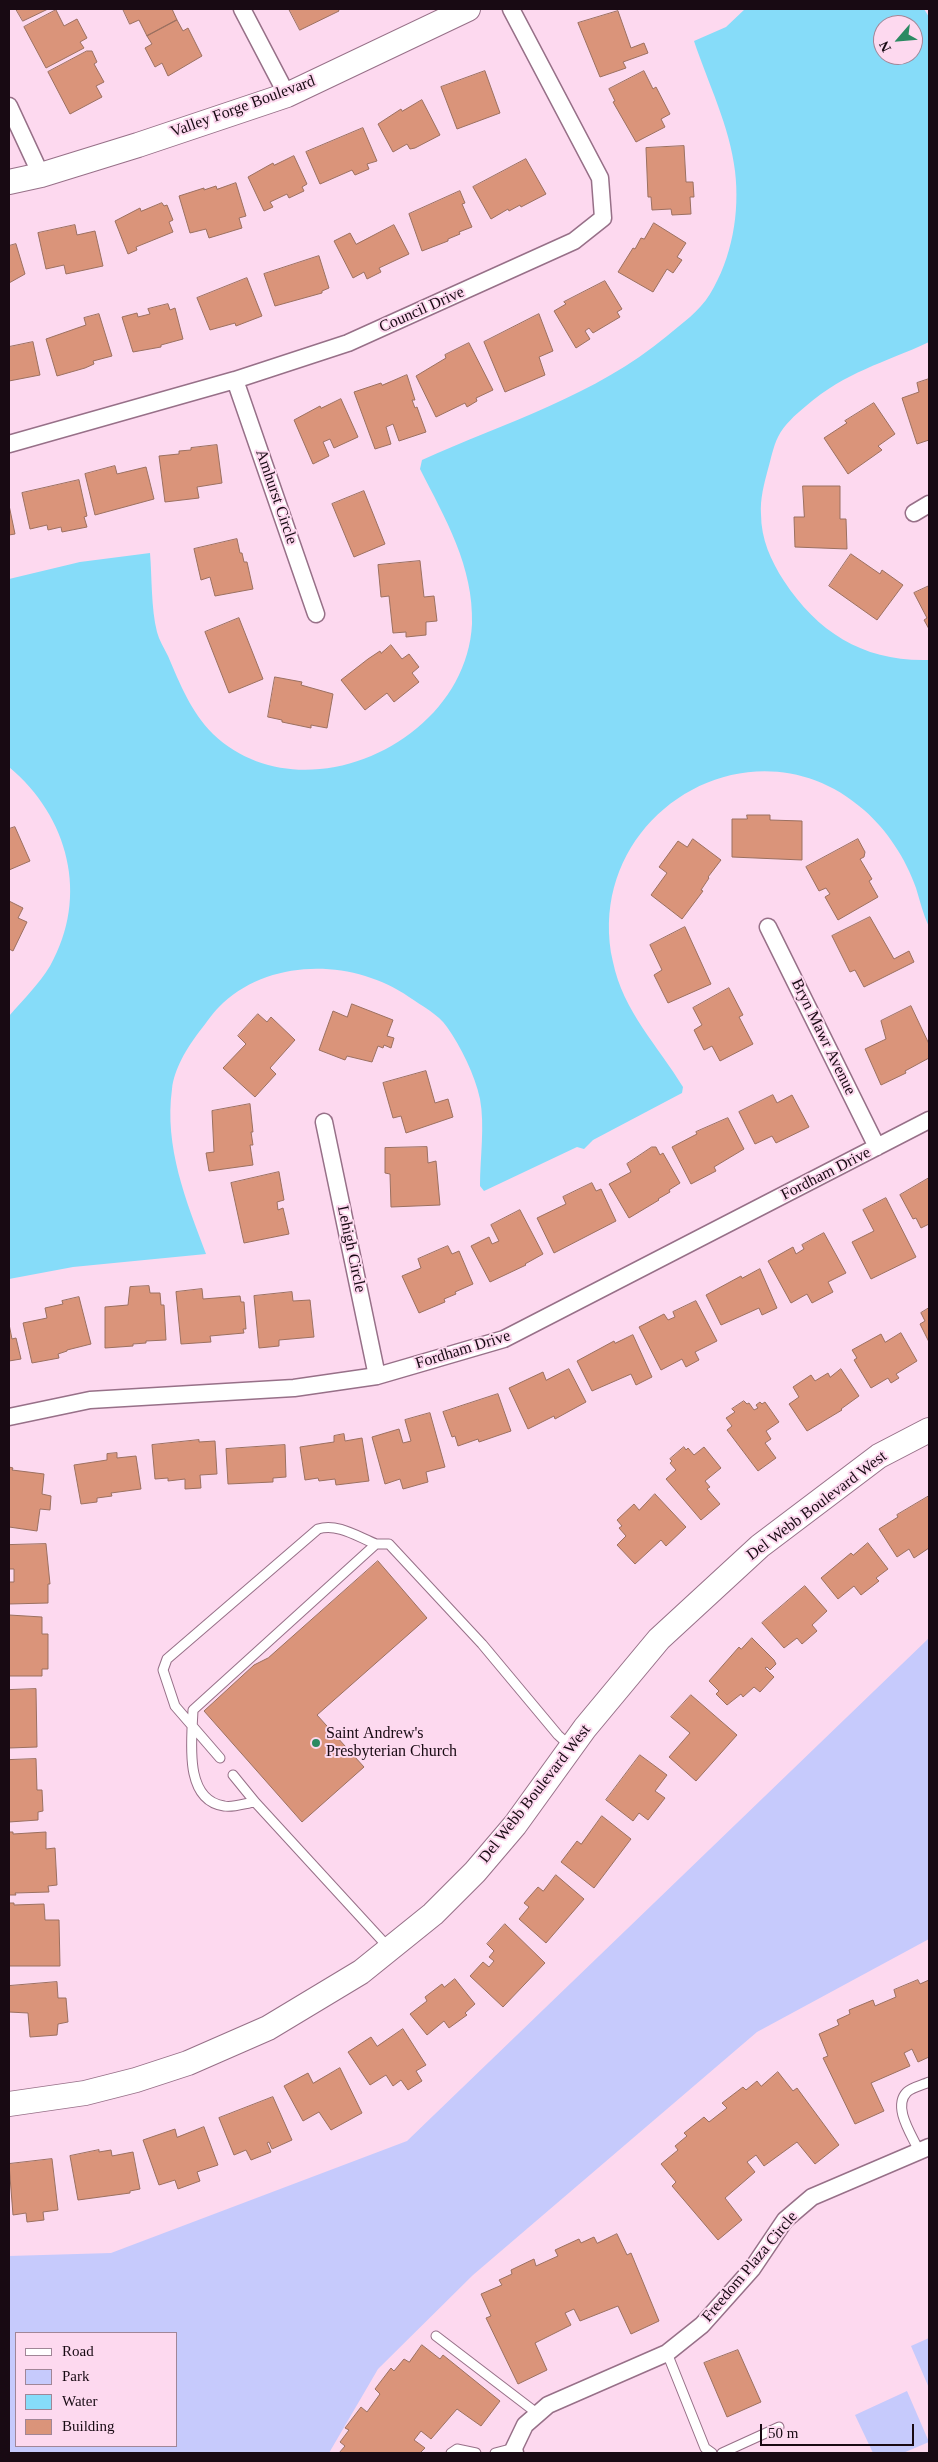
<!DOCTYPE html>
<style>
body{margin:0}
#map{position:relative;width:938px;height:2462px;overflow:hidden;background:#fdd9ef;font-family:Georgia,serif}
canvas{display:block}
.frame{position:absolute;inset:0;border:10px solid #180a13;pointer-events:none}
.legend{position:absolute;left:15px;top:2332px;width:162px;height:115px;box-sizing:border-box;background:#fdd9ef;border:1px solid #a18697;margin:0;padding:6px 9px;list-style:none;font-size:15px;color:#180a13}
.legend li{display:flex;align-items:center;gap:10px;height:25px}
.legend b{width:25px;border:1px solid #a18697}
.north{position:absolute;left:873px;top:15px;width:50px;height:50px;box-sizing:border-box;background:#fdd9ef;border:1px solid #a18697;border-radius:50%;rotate:243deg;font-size:14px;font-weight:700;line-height:20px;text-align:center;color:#180a13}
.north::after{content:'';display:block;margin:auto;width:18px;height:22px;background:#2b8a62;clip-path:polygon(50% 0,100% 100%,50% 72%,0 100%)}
.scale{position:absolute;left:760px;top:2424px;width:154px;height:22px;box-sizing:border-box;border:2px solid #180a13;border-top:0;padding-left:6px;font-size:15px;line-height:18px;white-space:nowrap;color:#180a13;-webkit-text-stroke:4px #fdd9ef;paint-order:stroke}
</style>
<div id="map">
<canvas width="938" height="2462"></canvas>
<div class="frame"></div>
<ul class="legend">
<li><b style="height:6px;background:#fff"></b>Road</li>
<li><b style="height:14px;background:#c6cafc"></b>Park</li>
<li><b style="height:14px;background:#86dcf9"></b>Water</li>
<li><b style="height:14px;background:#da947a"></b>Building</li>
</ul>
<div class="north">N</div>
<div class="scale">50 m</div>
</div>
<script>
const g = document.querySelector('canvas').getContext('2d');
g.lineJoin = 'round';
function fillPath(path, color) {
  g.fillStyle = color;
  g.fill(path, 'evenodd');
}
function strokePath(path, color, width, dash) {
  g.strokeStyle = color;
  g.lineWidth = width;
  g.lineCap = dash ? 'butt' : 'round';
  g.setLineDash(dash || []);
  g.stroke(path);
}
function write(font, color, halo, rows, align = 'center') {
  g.font = font + ' Georgia,serif';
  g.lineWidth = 4;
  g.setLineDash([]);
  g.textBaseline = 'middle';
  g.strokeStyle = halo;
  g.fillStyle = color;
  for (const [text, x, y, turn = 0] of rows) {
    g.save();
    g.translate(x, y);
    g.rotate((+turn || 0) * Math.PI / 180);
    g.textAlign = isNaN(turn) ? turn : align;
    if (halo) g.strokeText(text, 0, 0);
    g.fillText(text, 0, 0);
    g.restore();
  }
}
fillPath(new Path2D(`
 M929,1638V1939L757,2032L473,2275L378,2369L329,2453H9V2256L111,2253L407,2141ZM16,2333H176V2446H16Z
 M929,2338V2388L911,2346Z
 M907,2391L929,2442L903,2453H873L855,2415Z`), '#c6cafc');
fillPath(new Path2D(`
 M745,9H924L929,17V342C882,364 847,371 806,406C795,415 784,425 778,437C773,447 771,459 768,469C764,484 760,499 761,514C761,539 771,561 784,581C818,633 865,662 929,660V927C923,914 920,901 916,888C906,859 887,830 864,810C752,711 581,816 613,962C623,1011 658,1046 683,1087L682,1093L593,1140L584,1149L577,1147L484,1191L480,1186C480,1158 485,1126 480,1099C475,1075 461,1047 447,1027C438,1014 422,1006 409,997C355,960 274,957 223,1003C214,1011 207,1022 199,1032C187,1048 174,1069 172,1089C164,1147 186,1201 206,1254L73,1267L9,1279V1016C23,1000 39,984 50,966C90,896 68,816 9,767V579L80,562L150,553C152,577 151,608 157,632C159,640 164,648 168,656C180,684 191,712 213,734C301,818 466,743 472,624C474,567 445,518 420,469L422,460C506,422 595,396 667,336C682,323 699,312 710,294C732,258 740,213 735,171C730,127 708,83 694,41L726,27ZM883,25H913V55H883Z`), '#86dcf9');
const building = new Path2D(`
 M16,9H48L23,21Z
 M123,9H172L177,20L147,36L139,20L130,24Z
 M289,9H338L339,11L300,30Z
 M56,10L64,26L77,19L87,38L80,42L84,48L46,68L24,27Z
 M618,11L631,48L644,43L648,53L623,62L626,68L600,77L578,23Z
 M177,20L183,31L188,28L202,56L168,76L162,63L155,67L145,48L152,44L147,36Z
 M87,51H92L97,62L94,64L104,82L96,86L102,97L70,114L48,72Z
 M485,71L500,113L457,129L441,87Z
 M644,71L653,89L656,87L670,114L661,119L665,127L636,142L613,102L615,101L609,89Z
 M422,100L440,135L415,148L410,149L407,144L393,152L378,124L401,109L402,111Z
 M363,128L377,161L367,164L369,169L355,175L352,170L320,184L306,152Z
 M684,146L686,182H693L694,197H690L691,214L672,215L671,209L652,210L651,197H648L646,148Z
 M294,156L307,184L302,187L304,191L289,198L287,194L270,202L273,207L264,211L248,177L273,163L274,165Z
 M526,159L546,194L521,207L520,205L509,211L508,209L491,219L473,187Z
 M236,183L246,216L239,218L242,228L209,238L206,229L190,233L179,196L204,188V190L216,186L217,189Z
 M460,191L465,203L462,204L472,227L459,232L460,234L448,239V241L422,251L409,214Z
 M162,203L164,206L167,205L173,220L169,222L173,232L136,247L137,250L128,254L115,221L140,208L141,211Z
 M654,223L686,243L677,257L682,260L673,273L667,269L653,292L618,272L633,248L635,249L641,238L644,239Z
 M75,225L77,235L95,231L103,266L66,274L64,265L46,269L38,233Z
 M394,225L409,254L379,268L381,272L367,279L364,272L353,278L334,241L350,233L356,244Z
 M16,244L25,274L9,283V246Z
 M319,256L329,288L322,291V293L275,306L264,274Z
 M247,278L262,316L236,326L235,323L210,330L197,298Z
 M605,281L622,309L617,312L620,317L593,333L589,328L585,331L590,339L576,348L554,311L566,304L564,302Z
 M168,304L170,310L175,308L183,339L161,345V347L133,352L122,317L137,313L138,317L150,314L148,309Z
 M99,314L112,356L93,361L94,364L85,368L57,376L46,339L86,325L84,318Z
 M539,314L553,351L539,357L545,375L505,392L484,342Z
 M33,342L40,375L9,381V383V347Z
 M469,343L493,390L476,398L477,401L467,407L465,403L436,417L416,376L446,358L445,355Z
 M407,375L415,400H412L415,408L417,407L426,432L399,441L393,424L386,427L391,444L375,449L354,392L381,383L382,385Z
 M929,379V440L917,444L902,398L919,392L917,383Z
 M341,399L358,437L334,448L330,439L323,442L329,456L313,464L294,420L320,406L321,408Z
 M874,403L895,434L878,446L882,450L848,474L824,438L847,423L845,421Z
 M217,445L222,483L197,487L199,498L165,502L159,456L179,454V451L191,450V448Z
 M115,466L117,474L146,467L154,499L95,515L85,474Z
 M79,480L87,516L84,517L87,527L62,532L61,527L48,530L47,525L30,529L22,493Z
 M803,486H840V519H846L847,549L795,547L794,517H804Z
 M364,491L385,544L354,557L332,504Z
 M9,505L15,534L9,535Z
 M237,539L240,553H242L244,562H247L253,589L215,596L210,577L201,580L194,549Z
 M851,554L880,574L882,570L903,585L877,620L829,586Z
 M420,561L424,597L434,596L437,621L426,622V635L406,637V632L393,633L389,596L381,597L378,565Z
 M929,586V629L924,620L927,618L914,593Z
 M239,618L263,679L229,693L205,632Z
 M391,645L402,659L409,654L419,667L412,673L419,682L394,702L387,693L365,710L341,680L368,659L380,651L381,653Z
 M275,677L302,682L301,685L333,694L327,728L311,725V728L282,722V720L268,717Z
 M747,815H770V820L802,821V860L732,857V819H747Z
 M15,827L30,861L9,870V829Z
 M693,839L721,860L708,877L709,878L701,890L703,891L682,919L651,895L667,873L659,867L678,841L687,847Z
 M858,839L865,852L864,857L860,859L872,879L869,881L878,897L838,920L825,897L830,894L826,888L819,891L806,867Z
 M9,901L23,908L18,918L27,922L13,951L9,949Z
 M870,917L894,959L909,951L914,962L864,987L855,970L850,972L832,936Z
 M685,927L711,984L668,1003L654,975L662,970L650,945Z
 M729,988L743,1015L739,1017L753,1044L720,1061L712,1046L704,1050L694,1030L702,1025L693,1008Z
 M352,1004L393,1020L387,1036L394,1038L391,1048L384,1045L383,1048L378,1046L372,1062L347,1056L345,1060L319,1050L333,1011L347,1017Z
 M911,1006L929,1044V1058L905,1071L906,1073L881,1085L865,1049L886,1039L881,1021Z
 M258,1014L267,1022L271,1017L295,1040L270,1068L276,1074L255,1097L223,1068L246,1044L238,1036Z
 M426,1071L435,1103L448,1099L453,1117L406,1133L401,1116L393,1118L383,1083Z
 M773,1095L777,1103L792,1095L809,1127L776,1143L772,1136L755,1144L739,1112Z
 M250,1104L253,1132H251L253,1145H250L253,1165L209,1171L206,1153L214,1152L212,1111Z
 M728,1118L744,1149L714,1167L716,1171L691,1184L672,1147L697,1134L696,1132Z
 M427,1147L428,1163L436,1161L440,1205L391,1207L390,1174L385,1173V1148Z
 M652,1147H656L660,1155L663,1153L680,1183L669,1190L670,1192L658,1199L659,1200L629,1218L609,1184L631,1172L627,1164Z
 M279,1172L284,1200L277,1202L278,1210L283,1208L289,1234L244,1243L231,1183Z
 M929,1178V1224L921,1228L916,1218L913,1219L900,1195Z
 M592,1183L596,1191L601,1189L616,1221L554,1253L537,1218L566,1204L563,1197Z
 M886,1198L916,1257L871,1279L852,1242L874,1231L863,1210Z
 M520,1210L543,1254L525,1264L526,1265L490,1282L471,1246L489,1237L492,1244L499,1241L491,1225Z
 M824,1233L846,1273L828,1282L833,1292L812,1303L807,1294L791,1303L768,1261L793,1247L796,1254L804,1249L802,1245Z
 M448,1246L452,1254L459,1251L473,1284L455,1292L456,1294L444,1299L445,1302L419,1313L402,1276L421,1268L418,1259Z
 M760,1269L777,1308L762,1315L759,1308L721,1325L706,1295L741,1276L742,1278Z
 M149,1286L150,1293H160L161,1305H164L166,1340L146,1341V1343L133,1344V1346L105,1348V1307L128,1305L130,1287Z
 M202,1289L203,1299L240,1296L241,1302H244L246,1329H243L244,1333L210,1336L211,1342L181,1344L176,1292Z
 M292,1292L293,1301L310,1300L314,1337L279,1340V1346L259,1348L254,1296Z
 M79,1297L91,1344L67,1350V1351L58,1354L59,1358L32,1363L23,1323L47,1318L45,1308L63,1304L62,1301Z
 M696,1301L717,1341L695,1352L699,1360L686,1367L682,1359L661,1370L639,1327L664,1314L668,1320L675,1317L673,1312Z
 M929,1308V1342L920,1324L925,1321L921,1313Z
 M9,1324L12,1339L16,1338L21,1359L9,1361Z
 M901,1333L917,1361L896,1374L899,1378L891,1383L888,1378L871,1388L854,1360L857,1358L852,1350L881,1334L885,1342Z
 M633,1335L652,1377L636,1385L631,1374L592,1391L577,1361L614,1341L615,1343Z
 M569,1369L586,1402L555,1419L554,1416L528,1429L509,1388L543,1372L546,1380Z
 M841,1369L859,1396L841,1409L842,1410L807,1431L789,1404L799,1397L793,1387L811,1375L815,1381L828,1373L830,1377Z
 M498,1394L511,1431L479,1442L478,1439L458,1446L455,1436L452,1437L443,1412Z
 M744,1401L747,1404L749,1403L754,1410L758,1408L756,1405L760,1402L762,1404L765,1402L779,1422L766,1431L771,1439L765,1443L776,1458L758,1471L727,1430L732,1426L726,1418L735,1412L732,1409Z
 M430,1413L445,1467L426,1472L428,1482L403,1489L400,1479L385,1484L372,1437L399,1429L403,1443L411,1441L405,1420Z
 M344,1434L345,1441L362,1438L369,1481L336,1485L335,1479L319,1481L318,1478L305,1480L300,1447L334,1442V1436Z
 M199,1440V1442L215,1441L217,1474L200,1475L201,1488L185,1489V1479L168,1481V1478L155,1479L152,1445Z
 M285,1445L286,1477L273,1478V1482L228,1484L226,1449Z
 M684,1447L686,1450L688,1448L694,1455L704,1447L721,1468L705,1481L710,1487L707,1489L720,1504L701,1520L666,1479L676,1470L670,1463L672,1461L670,1459Z
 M117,1453V1458L136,1456L141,1489L111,1493L112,1496L97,1498V1502L81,1504L74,1465L107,1460V1454Z
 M9,1467L13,1468L12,1470L44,1474L42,1494L51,1496L50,1510L40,1509L37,1531L9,1527Z
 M655,1494L686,1527L666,1546L661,1540L635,1564L617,1545L626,1536L619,1528L622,1526L617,1520L634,1504L639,1510Z
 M929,1496V1548L914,1558L909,1549L897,1557L879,1529L898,1517L897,1515Z
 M868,1543L888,1569L876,1578L879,1581L861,1595L854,1586L838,1599L821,1578L851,1553L853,1555Z
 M46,1544L50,1584H48V1603L9,1604V1582H14V1569H9V1545Z
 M378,1561L427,1618L317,1715L364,1767L302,1822L204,1711L254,1665L268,1658Z
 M805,1586L827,1611L812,1625L817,1631L802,1644L797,1638L784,1648L762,1623Z
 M9,1615L42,1617V1634H48V1669H42V1676H9Z
 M752,1638L774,1660L776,1664L770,1670L767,1667L765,1668L774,1677L760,1692L754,1687L743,1697L741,1694L727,1705L716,1694L719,1691L709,1681L739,1647L741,1649Z
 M36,1689L37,1747L9,1748V1690Z
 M691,1695L737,1735L696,1781L669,1757L690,1733L671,1717Z
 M640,1755L667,1775L655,1791L665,1798L648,1820L639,1813L633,1821L606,1800Z
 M36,1759L37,1790H42L43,1811L38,1812V1820L9,1822V1760Z
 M602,1816L631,1839L594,1888L561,1862L577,1841L581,1844Z
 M9,1832H13V1834L46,1832V1849L55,1848L57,1885L48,1886L49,1892L15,1893L16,1895H9Z
 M556,1875L584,1899L546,1943L519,1919L529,1907L524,1903L538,1887L543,1891Z
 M9,1903H14V1905L44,1904L45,1920H59L60,1966H9Z
 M505,1924L545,1963L503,2007L470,1976L483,1962L489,1967L494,1961L489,1957L494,1951L487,1944Z
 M455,1979L475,2004L465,2013L467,2015L449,2028L444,2021L427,2035L410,2014L427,2001L425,1997L442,1984L444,1987Z
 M918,1980L920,1984L929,1980V2057L918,2062L912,2049L904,2053L910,2066L871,2083L884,2111L855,2124L823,2058L828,2056L819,2034L839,2025L837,2020L850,2014L849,2010L873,2000L875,2006L896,1997L894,1990Z
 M57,1982L58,1998H66L68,2022L58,2024L57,2035L30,2037L28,2013L9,2012V1986Z
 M403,2029L426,2065L416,2071L422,2081L408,2090L401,2080L393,2086L386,2075L370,2085L348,2052L371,2037L377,2046Z
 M340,2068L362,2113L331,2130L319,2112L303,2121L284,2086L308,2073L313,2083Z
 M778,2072L793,2091L797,2088L839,2145L815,2164L797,2142L764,2166L756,2155L747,2162L755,2172L725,2198L742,2220L718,2240L672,2186L676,2182L661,2164L678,2150L675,2146L687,2136L684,2133L704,2117L709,2122L727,2108L722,2103L743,2087L746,2090L757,2081L761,2086Z
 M273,2097L292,2140L272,2149L269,2142L267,2143L271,2152L251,2160L246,2150L234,2155L219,2118Z
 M204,2127L218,2165L197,2172L200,2181L178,2189L175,2180L159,2185L143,2140L175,2129L177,2137Z
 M99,2150V2152L111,2150L112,2156L133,2152L140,2189L130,2191V2193L78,2200L70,2156Z
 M52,2159L58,2210L43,2212L44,2220L27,2222L26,2213L13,2215L9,2164Z
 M617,2234L627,2255L631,2253L659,2321L631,2334L618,2306L580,2321L574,2309L565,2313L571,2325L535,2343L547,2370L518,2384L486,2318L491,2316L481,2294L502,2285L499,2280L512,2274L511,2270L534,2259L536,2266L558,2256L555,2250L579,2239L581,2243L594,2237L597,2243Z
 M422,2345L440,2359L443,2355L500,2401L481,2426L457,2409L431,2439L421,2431L414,2440L425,2448L420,2453H339L345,2446L340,2442L349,2430L345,2428L361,2407L367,2412L380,2394L375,2389L391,2368L394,2371L404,2359L409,2362Z
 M738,2350L761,2402L727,2417L704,2363Z`);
fillPath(building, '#da947a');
strokePath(building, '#9b7060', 1);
const lane = new Path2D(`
 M220,1758L175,1706L163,1670L167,1659L318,1529C338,1523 358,1537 376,1544
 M233,1775L255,1802
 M389,1948L255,1802C246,1803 233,1808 224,1806C183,1800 192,1739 193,1710L376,1544H389L482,1644L558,1735L570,1746
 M919,2151C912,2135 892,2107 907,2092C912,2087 923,2085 929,2082
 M436,2336L538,2414
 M667,2353L705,2448L712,2453
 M451,2453L457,2449L476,2453
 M495,2453L514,2448
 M722,2453L779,2427`);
const street = new Path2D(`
 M242,9L287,95
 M9,106L41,175
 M235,380L316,614
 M9,444L235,380L348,343L574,241L603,218L600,178L511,9
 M914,513L929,504
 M768,927L877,1147
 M324,1122L377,1376
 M9,1417L90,1400L294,1388L377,1376L504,1339L929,1120
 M515,2453L514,2448L525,2425L548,2405L667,2353L702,2325L752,2269L785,2220L812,2197L929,2147`);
const secondary = new Path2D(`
 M9,182L41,175L138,145L287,95L468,9
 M9,2104L85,2093L136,2080L188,2063L268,2028L361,1972L433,1914L475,1872L515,1825L585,1728L659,1639L760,1546L879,1456L929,1430`);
strokePath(lane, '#977088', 11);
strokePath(street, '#977088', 19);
strokePath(secondary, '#977088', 26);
strokePath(lane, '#fff', 9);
strokePath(street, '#fff', 16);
strokePath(secondary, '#fff', 24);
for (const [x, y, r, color] of [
 [316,1743,5,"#2b8a62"]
]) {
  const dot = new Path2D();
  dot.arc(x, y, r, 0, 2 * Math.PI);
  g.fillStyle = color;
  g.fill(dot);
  strokePath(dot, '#fdd9ef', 2);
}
write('16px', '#180a13', '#fdd9ef', [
 ["Valley Forge Boulevard",243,107,-20],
 ["Council Drive",422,310,-24],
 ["Amhurst Circle",276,497,71],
 ["Bryn Mawr Avenue",823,1037,64],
 ["Fordham Drive",826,1174,-27],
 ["Lehigh Circle",351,1249,78],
 ["Fordham Drive",463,1350,-17],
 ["Del Webb Boulevard West",817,1506,-37],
 ["Del Webb Boulevard West",535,1794,-52],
 ["Freedom Plaza Circle",750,2267,-50]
]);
write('16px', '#180a13', '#fdd9ef', [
 ["Saint Andrew's",326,1734],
 ["Presbyterian Church",326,1752]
], 'left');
</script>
